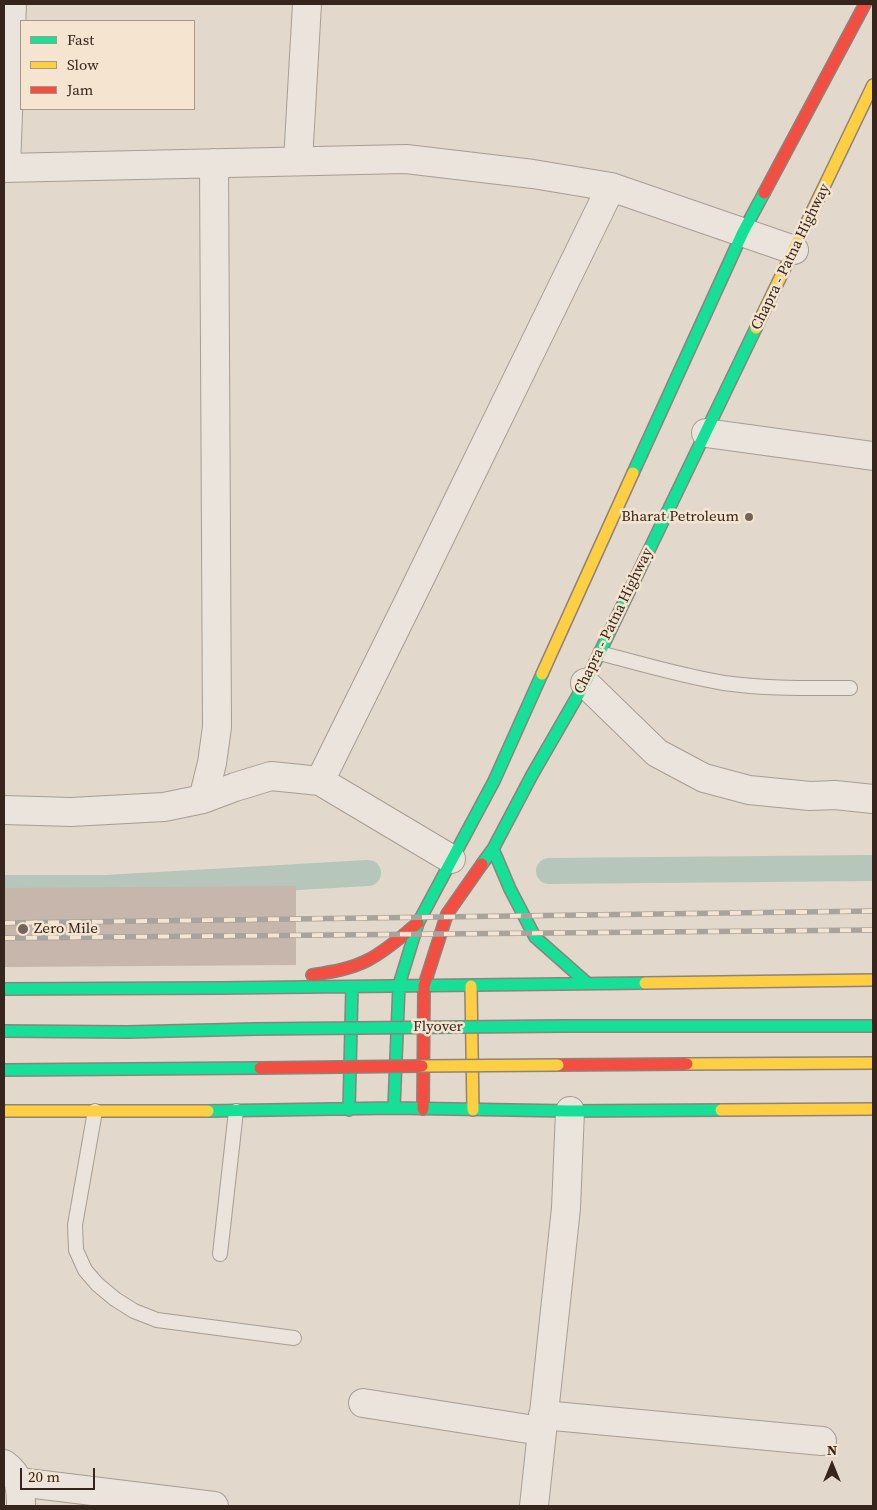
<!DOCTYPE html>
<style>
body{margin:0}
#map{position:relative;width:877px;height:1510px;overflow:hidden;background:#e2d8cb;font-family:"Source Serif 4",serif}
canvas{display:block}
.frame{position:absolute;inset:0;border:5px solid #35251d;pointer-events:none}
.legend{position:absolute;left:20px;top:20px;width:175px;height:90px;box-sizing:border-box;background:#f4e4d0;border:1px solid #a89888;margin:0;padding:6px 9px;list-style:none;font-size:15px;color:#35251d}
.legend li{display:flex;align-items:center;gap:10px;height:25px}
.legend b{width:25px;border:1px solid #a89888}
.north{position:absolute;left:807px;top:1440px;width:50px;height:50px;-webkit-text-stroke:4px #f4e4d0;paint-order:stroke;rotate:0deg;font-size:14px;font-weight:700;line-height:20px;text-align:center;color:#35251d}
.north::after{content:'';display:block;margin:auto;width:18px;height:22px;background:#35251d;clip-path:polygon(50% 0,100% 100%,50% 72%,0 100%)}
.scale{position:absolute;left:20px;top:1468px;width:75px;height:22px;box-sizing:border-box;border:2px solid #35251d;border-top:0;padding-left:6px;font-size:15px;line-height:18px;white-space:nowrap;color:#35251d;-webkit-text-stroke:4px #f4e4d0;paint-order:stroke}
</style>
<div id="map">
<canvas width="877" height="1510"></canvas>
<div class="frame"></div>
<ul class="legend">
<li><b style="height:6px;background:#16e098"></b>Fast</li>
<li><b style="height:6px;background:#ffcf43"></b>Slow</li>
<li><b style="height:6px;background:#f24e42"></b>Jam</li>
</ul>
<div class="north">N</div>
<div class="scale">20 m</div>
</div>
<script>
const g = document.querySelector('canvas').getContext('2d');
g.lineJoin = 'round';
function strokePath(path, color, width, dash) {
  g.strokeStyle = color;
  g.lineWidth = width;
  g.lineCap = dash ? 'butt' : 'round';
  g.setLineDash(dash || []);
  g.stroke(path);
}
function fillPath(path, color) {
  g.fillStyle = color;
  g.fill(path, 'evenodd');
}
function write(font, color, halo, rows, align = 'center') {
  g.font = font + ' "Source Serif 4",serif';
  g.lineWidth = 5;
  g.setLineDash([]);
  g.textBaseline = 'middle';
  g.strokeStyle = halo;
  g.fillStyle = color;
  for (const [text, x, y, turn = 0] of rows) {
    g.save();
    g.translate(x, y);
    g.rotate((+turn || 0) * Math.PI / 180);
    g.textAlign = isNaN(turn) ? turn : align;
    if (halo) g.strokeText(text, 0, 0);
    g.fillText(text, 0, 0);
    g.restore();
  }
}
strokePath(new Path2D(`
 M549,871L873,868
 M4,888H106L368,873`), '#b6c6ba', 26);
fillPath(new Path2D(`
 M296,886V965L4,967V888Z`), '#c6b6ac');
const lane = new Path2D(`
 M600,653C641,664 682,676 724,683C766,689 808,688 850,688
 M95,1111L75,1225L76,1250L85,1270L97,1284L115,1299L134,1311L157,1320L294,1338
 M220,1254L236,1111`);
const street = new Path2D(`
 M298,161L307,4
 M4,168L406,159L533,174L611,187L794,250
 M6,168L12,4
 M706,433L873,456
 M585,683L657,753L704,778L749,790L810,796L835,795L873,799
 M320,781L409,601L611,187
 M203,799L212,763L217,727L214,163
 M4,810L71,812L164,807L203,799L235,787L271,776L320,781L451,859
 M363,1403L541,1431
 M543,1415L822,1441
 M4,1464C20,1476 21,1487 21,1506
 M19,1482L214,1506
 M534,1506L566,1208L570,1111`);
const fast = new Path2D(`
 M633,473L743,232L764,193
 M493,849L510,889L535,937L587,983
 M482,864L493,849L532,775L585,683L756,328
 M4,989L221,988L645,983
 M563,1026H873
 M4,1031L127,1032L255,1029
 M4,1070L260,1068
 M394,1108L399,985L418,923L494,781L542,674
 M349,1110L352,987
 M208,1111L394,1108L570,1111L721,1110`);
const slow = new Path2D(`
 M756,328L873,85
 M542,674L633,473
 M645,983L873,980
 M471,986L473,1110
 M687,1064L873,1063
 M721,1110L873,1109
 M4,1111H208`);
const jam = new Path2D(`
 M764,193L865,4
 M312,975C331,972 351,969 368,960C386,951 402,936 418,923
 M558,1065L687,1064
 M423,1109L424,986L447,914L482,864`);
strokePath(lane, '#a79d94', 16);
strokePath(street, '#a79d94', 30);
strokePath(fast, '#8d837b', 14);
strokePath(slow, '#8d837b', 14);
strokePath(jam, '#8d837b', 14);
strokePath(lane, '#eae4dc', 14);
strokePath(street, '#eae4dc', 28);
strokePath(fast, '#16e098', 11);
strokePath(slow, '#ffcf43', 11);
strokePath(jam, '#f24e42', 11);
const rail = new Path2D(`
 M4,923L873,911
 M4,938L873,930`);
strokePath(rail, '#a9a39d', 5.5);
strokePath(rail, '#f4e4d0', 4, [11]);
const fastBridge = new Path2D(`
 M255,1029L563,1026`);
const slowBridge = new Path2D(`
 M422,1066L558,1065`);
const jamBridge = new Path2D(`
 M260,1068L422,1066`);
strokePath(fastBridge, '#8d837b', 14, []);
strokePath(slowBridge, '#8d837b', 14, []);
strokePath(jamBridge, '#8d837b', 14, []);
strokePath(fastBridge, '#16e098', 11);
strokePath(slowBridge, '#ffcf43', 11);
strokePath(jamBridge, '#f24e42', 11);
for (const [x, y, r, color] of [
 [749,517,5,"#72645a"],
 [23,929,6,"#72645a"]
]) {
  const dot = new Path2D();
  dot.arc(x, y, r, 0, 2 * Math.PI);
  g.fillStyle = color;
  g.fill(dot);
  strokePath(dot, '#f4e4d0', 2);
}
write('15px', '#35251d', '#f4e4d0', [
 ["Chapra - Patna Highway",791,257,-64],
 ["Chapra - Patna Highway",614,621,-64],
 ["Flyover",438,1027]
]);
write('15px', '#35251d', '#f4e4d0', [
 ["Bharat Petroleum",739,517],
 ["Zero Mile",34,929,"left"]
], 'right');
</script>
